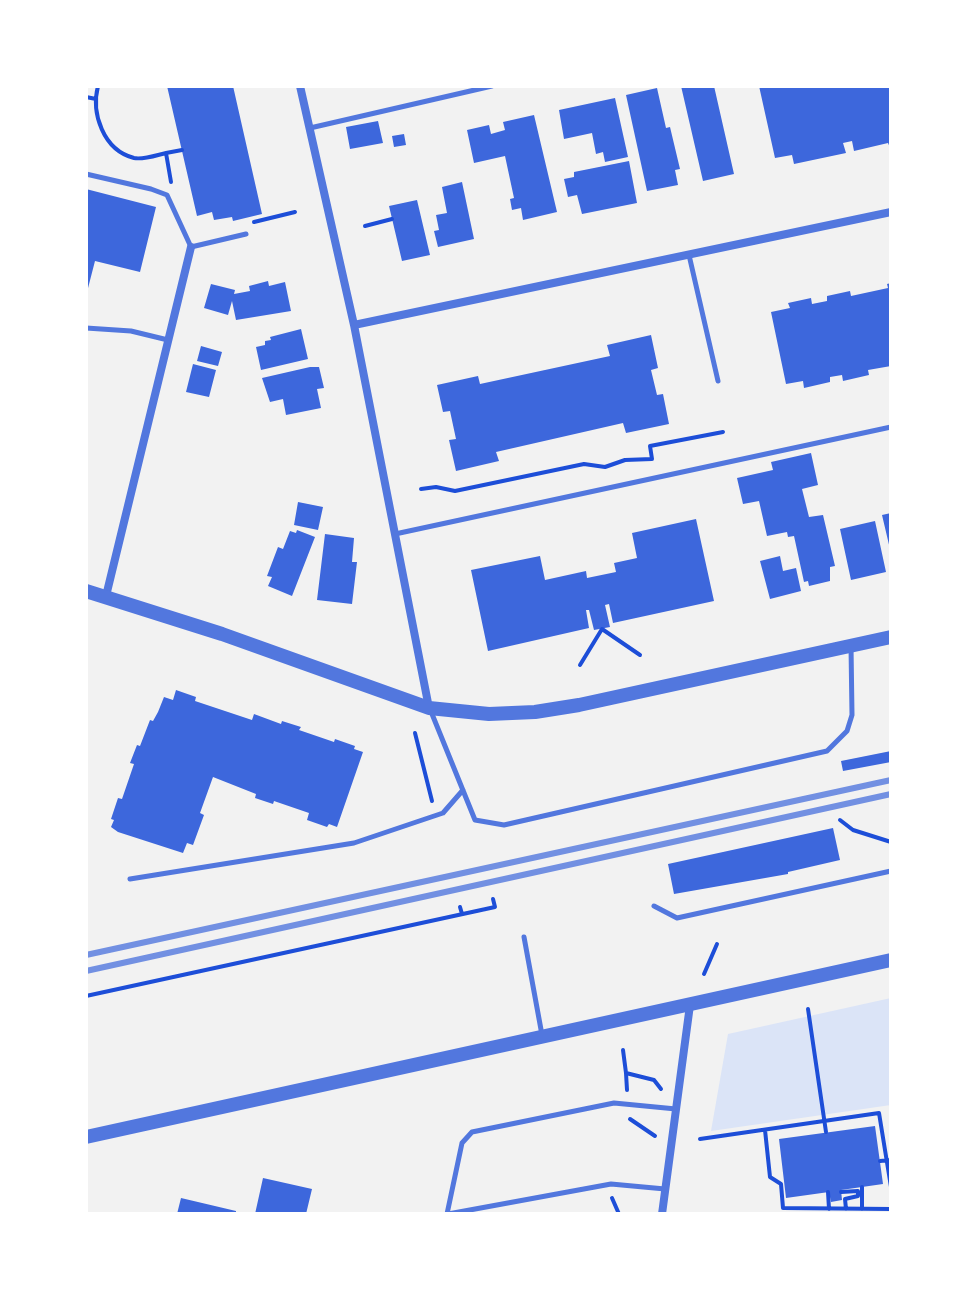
<!DOCTYPE html>
<style>
body{margin:0}
#map{position:relative;width:977px;height:1300px;overflow:hidden;background:#f2f2f2;font-family:"Titillium Web",sans-serif}
canvas{display:block}
.frame{position:absolute;inset:0;border:88px solid #fff;pointer-events:none}
</style>
<div id="map">
<canvas width="977" height="1300"></canvas>
<div class="frame"></div>
</div>
<script>
const g = document.querySelector('canvas').getContext('2d');
g.lineJoin = 'round';
function fillPath(path, color) {
  g.fillStyle = color;
  g.fill(path, 'evenodd');
}
function strokePath(path, color, width, dash) {
  g.strokeStyle = color;
  g.lineWidth = width;
  g.lineCap = dash ? 'butt' : 'round';
  g.setLineDash(dash || []);
  g.stroke(path);
}
fillPath(new Path2D(`
 M891,998V1105L711,1131L728,1034Z`), '#dbe4f7');
fillPath(new Path2D(`
 M167,86H233L262,214L233,221L232,217L214,220L212,212L197,216Z
 M681,86H714L734,174L703,181Z
 M759,86H891V150L888,143L854,151L852,141L843,143L846,153L794,164L792,155L775,158Z
 M657,88L666,128L670,127L680,169L675,170L678,185L647,191L626,95Z
 M615,98L628,157L605,162L603,152L596,154L592,133L564,139L559,110Z
 M534,115L557,212L523,220L521,208L512,210L510,199L514,198L505,156L474,163L467,130L489,125L491,134L505,130L503,122Z
 M378,121L383,143L350,149L346,127Z
 M404,134L406,145L394,147L392,136Z
 M629,161L637,203L582,214L577,195L568,197L564,179L574,177V172Z
 M462,182L474,239L438,247L434,231L439,230L436,215L447,213L442,187Z
 M86,189L156,207L140,272L95,261L87,292Z
 M417,200L430,255L402,261L389,206Z
 M268,281L269,286L285,282L291,311L236,320L232,301L228,315L204,308L211,284L235,290L234,294L250,291L249,286Z
 M891,283V366L868,370L869,375L843,381L842,375L830,377V382L804,388L803,381L786,384L771,312L790,308L788,303L811,298L812,304L827,301V296L850,291L851,296L888,288L887,284Z
 M301,329L308,359L261,370L256,347L265,345V341L271,340L270,337Z
 M651,335L658,368L651,370L657,395L663,394L669,424L626,433L623,423L496,452L499,461L456,471L449,440L456,439L450,411L443,412L437,385L478,376L480,384L610,356L607,345Z
 M201,346L222,352L218,366L197,361Z
 M193,364L216,370L209,397L186,392Z
 M310,367H319L324,388L317,389L321,408L286,415L283,399L270,402L262,378Z
 M811,453L818,485L802,489L809,517L823,515L835,566L830,567V581L809,586L808,581L804,582L794,536L788,537L787,532L767,536L759,501L743,504L737,478L773,470L771,462Z
 M298,502L323,507L318,530L294,525Z
 M891,513V549H890L882,515Z
 M696,519L714,601L613,623L609,604L605,605L610,627L594,630L589,610H586L589,628L488,651L471,570L540,556L545,580L586,571L587,578L616,572L614,563L637,558L632,533Z
 M875,521L886,572L851,580L840,529Z
 M297,530L315,537L292,596L268,586L272,577L267,576L278,547L283,549L290,531L296,533Z
 M325,534L354,538L352,562H357L352,604L317,600Z
 M780,556L783,571L796,568L801,591L770,599L760,561Z
 M176,690L196,697L195,701L252,720L254,714L281,724L282,721L301,727L299,730L334,742L335,739L355,746L354,749L363,752L337,827L329,824L327,827L307,820L309,813L274,801L273,804L255,798L256,794L213,777L200,813L204,815L193,845L187,843L183,853L118,832L111,827L114,820L111,819L118,798L122,799L134,764L130,763L137,745L140,746L150,720L153,721L158,712L164,697L173,700Z
 M891,751V762L843,771L841,761Z
 M833,828L840,860L788,872V874L674,894L668,864Z
 M875,1126L883,1184L841,1190L842,1200L831,1202L829,1192L786,1198L779,1139Z
 M263,1178L312,1189L306,1214H255Z
 M181,1198L236,1211V1214H177Z`), '#3d67dc');
strokePath(new Path2D(`
 M98,86C91,113 103,150 134,158C143,160 157,155 166,153L171,182
 M86,97L96,99
 M166,153L182,150
 M254,222L295,212
 M365,226L392,219
 M421,489L436,487L455,491L584,464L605,467L625,460L652,459L650,446L723,432
 M580,665L602,629L640,655
 M415,733L432,801
 M840,820L853,830L891,842
 M460,907L462,914
 M704,974L717,944
 M86,996L495,907L493,899
 M808,1009L826,1132
 M623,1050L626,1073L654,1080L661,1089
 M626,1073L627,1090
 M630,1119L655,1136
 M765,1130L770,1177L781,1184L783,1208L891,1209
 M700,1139L879,1113L891,1187
 M880,1161L891,1160
 M862,1187V1209
 M828,1192L829,1209
 M841,1192L858,1191V1196L845,1199L846,1209
 M612,1198L619,1214`), '#1d4ed8', 4);
strokePath(new Path2D(`
 M310,128L492,86
 M86,174L151,189L167,195L191,247L246,234
 M689,255L718,381
 M86,328L131,331L168,340
 M395,534L891,427
 M430,709L475,820L504,825L827,751L847,731L852,715L851,646
 M130,879L354,843L443,813L463,790
 M654,906L677,918L891,871
 M524,937L542,1035
 M447,1214L462,1143L472,1132L614,1103L676,1109
 M448,1214L611,1184L665,1189`), '#5277de', 5);
strokePath(new Path2D(`
 M300,86L354,325L429,708
 M354,325L891,212
 M106,596L191,247
 M662,1214L690,1005`), '#5277de', 8);
strokePath(new Path2D(`
 M86,591L222,634L429,708L489,714L535,712L579,705L891,637
 M86,1137L891,960`), '#5277de', 14);
strokePath(new Path2D(`
 M86,955L891,780
 M86,971L891,794`), '#7290e2', 6);
</script>
